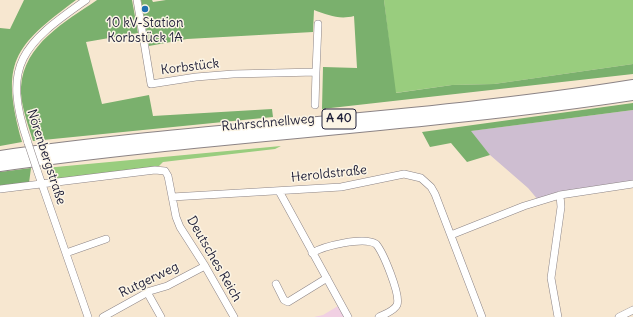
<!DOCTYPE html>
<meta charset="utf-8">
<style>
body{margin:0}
canvas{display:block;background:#f7e7d0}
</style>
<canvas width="633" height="317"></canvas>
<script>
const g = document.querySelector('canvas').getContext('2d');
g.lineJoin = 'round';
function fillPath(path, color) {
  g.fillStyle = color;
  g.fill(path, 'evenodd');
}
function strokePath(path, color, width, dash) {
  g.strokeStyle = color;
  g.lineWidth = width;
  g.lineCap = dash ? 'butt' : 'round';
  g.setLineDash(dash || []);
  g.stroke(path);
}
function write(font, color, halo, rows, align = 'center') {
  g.font = font + ' Delius,sans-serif';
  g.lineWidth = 3;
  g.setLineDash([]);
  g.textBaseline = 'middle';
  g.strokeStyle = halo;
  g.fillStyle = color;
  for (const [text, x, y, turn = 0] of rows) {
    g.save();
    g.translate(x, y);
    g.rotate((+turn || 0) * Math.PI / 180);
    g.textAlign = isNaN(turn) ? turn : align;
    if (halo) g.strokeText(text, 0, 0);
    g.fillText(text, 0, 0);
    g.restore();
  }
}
fillPath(new Path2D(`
 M338,306L344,317H314L323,315Z`), '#f1d0e3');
fillPath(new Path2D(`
 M633,110V184L539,201L528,188L490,155L470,131Z`), '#cebed1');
fillPath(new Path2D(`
 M384,0H633V64L494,84L452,85L395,93Z
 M281,146L275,149L163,162L159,166L50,180L45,168Z`), '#99cd7e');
fillPath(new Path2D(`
 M24,0H76C13,47 0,62 22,142L0,146V28L10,29Z
 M97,0H132L138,33L86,42L102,104L149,95L153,116L272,109L273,117L33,141C28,124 20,104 21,87C24,44 65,22 97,0Z
 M141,0H152L153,2L166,0H384L396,93L452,85L494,84L633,64V74L322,109L323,67L357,68L354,16C339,20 328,15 314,10L313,32L187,39L149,46Z
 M633,103V110L471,131L490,155L467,162L451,143L430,147L422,132Z
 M31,168L29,183L0,188V172Z`), '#7ab06d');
const minor = new Path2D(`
 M137,0L151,84L196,77L233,74L316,72L318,24
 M315,105L316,72
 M28,143C1,64 23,44 86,0
 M37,170L88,317
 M0,189L155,170L165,171L168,176L176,217L180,227L205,266L234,317
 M279,191L348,317
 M172,197L341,187L404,174L421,178L431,187L435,194L482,317
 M451,235L524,206L560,195
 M66,253L106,239
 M312,253C324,246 364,236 376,244C383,252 401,295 397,305C394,311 385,314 379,317
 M276,284L284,300L288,302L327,278
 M147,292L161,317
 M103,317L150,291L167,286L205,266
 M558,317L551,278L561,207L560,195L633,184
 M619,317L633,310`);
const highway = new Path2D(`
 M0,156C210,126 423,119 633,85
 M0,166C210,136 423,127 633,95`);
strokePath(minor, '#8c8486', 8);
strokePath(highway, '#8c8486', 12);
strokePath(minor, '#fff', 7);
strokePath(highway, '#fff', 10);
const minorBridge = new Path2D(`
 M28,143L37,170`);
strokePath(minorBridge, '#8c8486', 8, []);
strokePath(minorBridge, '#fff', 7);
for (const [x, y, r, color] of [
 [145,9,4,"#1f6fb2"]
]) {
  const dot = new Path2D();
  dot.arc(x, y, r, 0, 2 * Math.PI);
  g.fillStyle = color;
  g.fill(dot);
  strokePath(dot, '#fcf5e5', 1.5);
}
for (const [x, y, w] of [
 [339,119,34]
]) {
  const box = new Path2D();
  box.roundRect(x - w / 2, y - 10, w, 20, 3);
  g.fillStyle = '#fcf5e5';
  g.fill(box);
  strokePath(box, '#22223b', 1);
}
write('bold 12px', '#22223b', null, [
 ["A 40",339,119]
]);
write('13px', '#22223b', '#fcf5e5', [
 ["10 kV-Station",145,23],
 ["Korbstück 1A",145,38]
]);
write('13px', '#22223b', '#fcf5e5', [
 ["Korbstück",190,67,-7],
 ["Ruhrschnellweg",268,123,-5],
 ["Nörenbergstraße",46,157,72],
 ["Heroldstraße",329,174,-6],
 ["Deutsches Reich",214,259,60],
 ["Rutgerweg",149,280,-26]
]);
</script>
